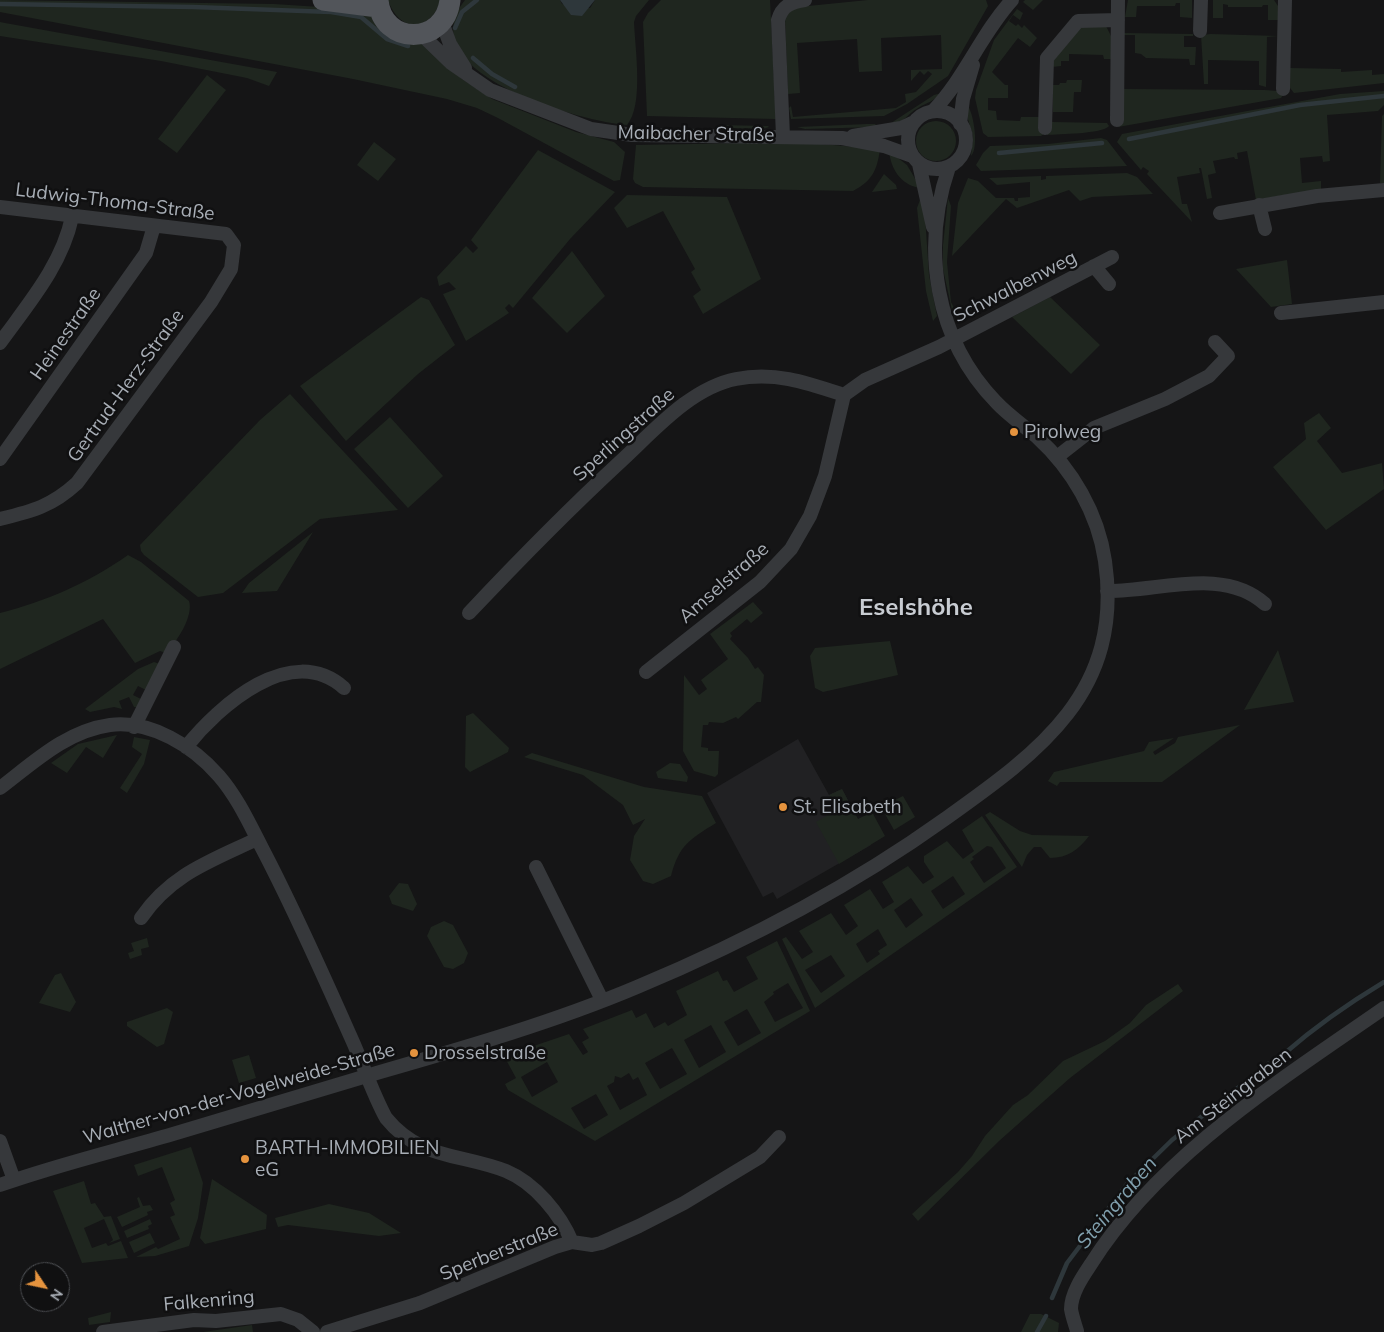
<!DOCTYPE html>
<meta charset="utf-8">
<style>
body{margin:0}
#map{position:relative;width:1384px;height:1332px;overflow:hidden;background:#151516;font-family:Mulish,sans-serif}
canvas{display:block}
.north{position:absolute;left:20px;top:1262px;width:50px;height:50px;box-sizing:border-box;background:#101011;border:1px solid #4d4f53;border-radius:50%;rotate:124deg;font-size:14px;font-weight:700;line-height:20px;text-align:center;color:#a8aeb6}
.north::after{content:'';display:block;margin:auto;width:18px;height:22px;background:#e5933e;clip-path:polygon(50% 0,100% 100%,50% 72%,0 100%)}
</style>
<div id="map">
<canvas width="1384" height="1332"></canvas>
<div class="north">N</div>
</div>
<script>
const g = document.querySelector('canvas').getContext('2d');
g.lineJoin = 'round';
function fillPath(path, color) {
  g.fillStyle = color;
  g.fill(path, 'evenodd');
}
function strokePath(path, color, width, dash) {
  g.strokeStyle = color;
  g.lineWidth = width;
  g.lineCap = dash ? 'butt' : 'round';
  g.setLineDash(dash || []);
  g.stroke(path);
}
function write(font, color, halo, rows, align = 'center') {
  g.font = font + ' Mulish,sans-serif';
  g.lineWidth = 5;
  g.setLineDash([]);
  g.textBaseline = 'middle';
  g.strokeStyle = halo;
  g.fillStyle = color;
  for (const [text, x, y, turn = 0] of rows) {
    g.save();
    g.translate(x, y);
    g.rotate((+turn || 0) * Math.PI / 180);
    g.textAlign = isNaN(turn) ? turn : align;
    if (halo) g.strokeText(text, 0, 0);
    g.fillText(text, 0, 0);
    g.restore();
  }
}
fillPath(new Path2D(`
 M798,739L829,795L842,789L871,845L777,899L773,892L763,897L707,793Z`), '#212123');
fillPath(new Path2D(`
 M0,0L274,4L366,10L423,44L462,79L492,99L576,132L614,142L625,152L620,180L614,181L498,118L477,108L447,99L353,79L0,12Z
 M388,0H441C430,33 399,33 388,0Z
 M465,0H560L562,4L590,8L595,0H649L636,16L634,22C635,48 644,105 627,125C579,121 407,73 465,0Z
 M661,0H770L776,119L647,116L643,22L648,13Z
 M868,0H986L988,6L948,76L907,104L884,116L791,119L789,108L791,106L793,117L896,108L906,102L905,94L916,92L932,74L928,71L924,75L920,71L911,81V70L942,69L941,35L881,38L882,71L859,72L857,39L797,43L800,93L788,94L785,18L792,9L798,7Z
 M1025,0H1043L1033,10L1023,2Z
 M1128,0H1192V18L1180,17V3H1176L1175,6H1137L1136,17H1125Z
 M1213,0H1274L1278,6V20H1268V5H1263L1262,7H1228V5L1223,4V18H1213Z
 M1017,9L1023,13L1020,20L1013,15L1009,21L1016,26L1018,24L1022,28L1024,25L1037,38L1030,47L1018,38L992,72L1005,85H1008V98H988V110L996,111L997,120L1020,121L1021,117H1039L1044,134L1041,136L988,137L983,133L975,98L976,90L994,40Z
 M0,22L5,23L277,72L269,86L247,78L161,61L0,36Z
 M1106,26L1111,36V59H1104L1103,55L1069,54V61H1061V66L1052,67V62L1080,27Z
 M1124,33L1193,34V36H1184V47H1196L1195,65H1190L1189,59L1146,58L1141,54L1135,53V35H1124Z
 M1211,34L1278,36L1267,37L1266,87L1259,85V61L1208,60V84H1204L1201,35Z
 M1290,68L1341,69V72L1372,70V75L1384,74V83L1294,93L1290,88Z
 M207,75L226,90L177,153L158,139Z
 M1067,80H1082L1081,92H1074L1073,112H1053V85H1059L1060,83H1066Z
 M1123,89L1265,90L1277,91L1283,95L1281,98L1118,127Z
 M1384,91V105L1378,111L1327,115L1330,161L1323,162L1322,156L1300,158L1302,183L1321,181V189L1256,200L1247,151L1237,153L1238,159H1235L1234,157L1213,161L1216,173L1208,175L1212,198L1207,199L1201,168H1199L1200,173L1177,177L1182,204H1187L1192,222L1147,174L1149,171L1143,167L1141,170L1117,142L1122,134L1340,94Z
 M941,93C934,102 927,102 918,108C907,114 904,124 891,123L934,95Z
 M968,106C974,115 979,148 971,156L973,136L967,116Z
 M1384,114V183H1380L1382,116Z
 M916 141a20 20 0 1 1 40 0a20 20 0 1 1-40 0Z
 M1052,122L1107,123L1109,126C1102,134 1059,134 1047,135L1046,130L1052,129Z
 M867,124H875L878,127L805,129L797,127Z
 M717,125L768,126L769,127L763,129L723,128Z
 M1101,138L1107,140L1127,166L981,171L976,165L983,153L990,146L1048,144Z
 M374,142L396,159L378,181L357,165Z
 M748,143L821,144L880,149C877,171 872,181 853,191L643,187L635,183L633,179L636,145Z
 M538,150L615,192L570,239L513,308L509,304L505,308L509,313L466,341L443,294L456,289L449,282L439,286L437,277L466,246L473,253L478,248L471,240Z
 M889,151L907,165L920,187L919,188C900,184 891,169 889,151Z
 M1127,173L1137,177L1153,194L1092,197L1080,201L1069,190L1017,208L1006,199L952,256L958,203L968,178L978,181L996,198H1014L1015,201H1018V198L1030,197V182L997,185L989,178L1041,176V180L1046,179V176Z
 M884,174L896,185L897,189L872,192Z
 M627,195L727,197L761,279L703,314L693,296L701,290L691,272L695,269L663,211L627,228L614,208Z
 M921,197L924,201L929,275L937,316L933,321L926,291L917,208Z
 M948,198L951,206L947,262L951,302L956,312L953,315L943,269V245Z
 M572,251L605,296L567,333L532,298Z
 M1287,260L1292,304L1271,307L1236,269Z
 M421,297L429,300L455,345L418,374L346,441L300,386Z
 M1050,297L1100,345L1071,374L1012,317Z
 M290,394L398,510L320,519L223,593L198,597L144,555L141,551L140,545L260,420Z
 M1319,413L1331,428L1317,441L1342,473L1382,463L1384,489L1326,530L1273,467L1306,439L1304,423Z
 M390,417L443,476L408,508L354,449Z
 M313,532L277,591L242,593L249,583Z
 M128,555L141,562L189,601C194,616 176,643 166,653L160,651L135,663L103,619L0,669V613C47,601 88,583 128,555Z
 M753,602L763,613L751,623L747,619L730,633L732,636L730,639L748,658L755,669L758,667L764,675L761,702H757L738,719L736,717L723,723L709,722L708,725H703L701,747L708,748V751H719L718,774L715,777L694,771L683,751L684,675L699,695L707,689L701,680L728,659L710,634Z
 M890,641L898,675L823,692L815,688L810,656L815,648Z
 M1278,650L1294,702L1244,710Z
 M154,662L160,664L146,690L138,686L133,695L141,699L137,707H134L129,697L119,701L122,709L114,707L90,712L85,709L138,669Z
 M473,713L509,748L508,752L470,772L465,767L466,716Z
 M1240,725L1162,782H1060L1057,786L1048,781L1054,772L1144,751L1149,742L1174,738L1153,752L1155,755L1175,743L1178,737Z
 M117,735L103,758L86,747L67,773L51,763L78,744Z
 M134,737L150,740L144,764L127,793L120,788L142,754L132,747Z
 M532,753L644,787L702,796L716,823C690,839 679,845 671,876L653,884L643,881L630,860L634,836L645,819L633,825L623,805L583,775L524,757Z
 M670,763L680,764L688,777L687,782L658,778L656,772Z
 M842,789L858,819L872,812L885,836L839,864L816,822L837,810L829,795Z
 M903,796L915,817L894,830L881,807Z
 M990,812L1020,831L1032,835L1089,836C1079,849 1068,858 1050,858L1041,847H1034L1027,855L1022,867L985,815Z
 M982,816L1017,867L815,1008L782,939L786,937L802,959L813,952L799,931L831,913L846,935L858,926L844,905L870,889L883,909L894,902L882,882L908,866L923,884L934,877L924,862V856L947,841L963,859L974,851L962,830ZM987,846L992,847L1006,868L984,883L970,862L974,859L972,857ZM953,876L965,894L943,909L931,891ZM911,898L923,915L906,928L894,910ZM878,929L887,945L878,951L880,954L867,963L856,944ZM831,955L845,976L821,993L805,970Z
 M399,883L408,884L417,904L413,911L392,904L389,896Z
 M444,921L453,925L468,953L464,963L453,969L444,967L427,936L431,927Z
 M147,938L149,947L141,949L142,955L130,959L128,953L134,951L131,943Z
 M777,941L810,1011L595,1141L508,1090L505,1084L516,1078L504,1056L569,1034L583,1055L588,1052L582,1042L589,1038L583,1029L632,1010L636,1018L646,1013L654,1028L665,1022L668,1026L687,1015L676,991L718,971L723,981L727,980L734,992L758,979L746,957ZM788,983L803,1008L775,1022L764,1002L774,994L773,992ZM747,1009L761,1033L738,1046L724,1022ZM711,1025L726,1052L699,1068L684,1040ZM672,1048L687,1074L660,1089L645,1063ZM547,1062L558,1082L532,1097L521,1077ZM629,1073L633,1080L638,1077L647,1095L620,1110L607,1086L614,1082L615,1076L621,1078ZM596,1094L608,1115L584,1129L571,1108Z
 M61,973L76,1002L70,1012L39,1003L55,975Z
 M1178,984L1183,991L1070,1078L999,1141L918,1221L912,1214L958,1172L972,1156L985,1136L1013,1105L1028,1095L1063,1061L1105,1041L1130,1023L1146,1005Z
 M167,1008L173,1012L164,1044L157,1047L127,1026V1022Z
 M249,1055L256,1078L239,1083L232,1060Z
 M191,1147L203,1183L198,1218L189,1246L155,1256L136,1257L156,1247L158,1249L180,1239L170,1217L175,1215L170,1203L175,1200L162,1167L138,1176L134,1165Z
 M212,1179L267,1215L266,1229L205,1244L200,1238Z
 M84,1181L91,1204L95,1203L104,1217L111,1216L120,1239L109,1243L113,1240L104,1219L84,1228L92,1248L106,1243L108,1246L121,1241L128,1258L82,1263L53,1191Z
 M139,1197L143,1206L150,1205L153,1210L147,1212L148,1215L122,1227L117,1217L140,1207L137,1198Z
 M329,1204L369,1213L401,1233L379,1236L288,1225L278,1227L275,1218Z
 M150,1219L152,1224L148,1226L149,1229L127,1238L124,1231Z
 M150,1233L155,1243L134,1253L129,1242Z
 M111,1312L110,1322L89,1325L88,1318Z
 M1030,1314H1041L1059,1323L1058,1332H1021Z
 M252,1325L253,1332H203Z`), '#1f261f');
fillPath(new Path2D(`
 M560,0H595L582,16L571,15Z`), '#2e373b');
strokePath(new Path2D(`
 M0,4L193,7L331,12L361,17L387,39L408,46
 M455,28L462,12L477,0
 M473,58L492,74L515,87
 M1129,139L1300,105L1384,96
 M999,153L1102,143
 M1285,1053C1316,1026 1349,1003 1384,982
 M1052,1298L1067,1263L1127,1184L1172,1140L1268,1064
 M1037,1332L1046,1316`), '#2e373b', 4.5);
strokePath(new Path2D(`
 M442,22L450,44L465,68
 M1200,31L1201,0
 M421,34L451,63L490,90L591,129L632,135L842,138L884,146L912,156
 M1283,89L1285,0
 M908 140a29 29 0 1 1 58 0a29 29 0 1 1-58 0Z
 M933,111C965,78 981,34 1012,0
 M1117,120L1118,0
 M960,124L963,99L973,65
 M1045,128L1047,58L1078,21L1118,20
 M783,136L778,20C782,6 791,2 805,0
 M853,136L901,128L914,122
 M919,164L933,227
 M1259,205L1265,229
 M0,207L226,234L234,245L231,269L211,302L77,483C52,506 33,511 0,519
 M1220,213L1317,196L1384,190
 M1094,266L1109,284
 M1281,313L1384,302
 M0,343C28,304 62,265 72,217
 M1057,457L1094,428L1165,399L1209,376L1228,356L1215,342
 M0,459L146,253L154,226
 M1107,591C1157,592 1223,566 1265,604
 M469,613C518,561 567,511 620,462C653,432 690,388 736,379C775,371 808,383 844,395
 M646,672L760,582L791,549L810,516L825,476L844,395L865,380L939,347L1112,257
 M134,727L174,647
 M186,747C219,706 291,641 344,688
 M0,788C33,763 66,731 110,725C151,720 193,746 219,776C238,798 250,825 263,850C296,913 324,977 353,1042C364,1067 373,1094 386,1118C420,1160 460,1153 506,1171C535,1183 560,1214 572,1242
 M536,867L602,1000
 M141,918C171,874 211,861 257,839
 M0,1141L14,1180
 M0,1185C56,1165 115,1151 173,1134C242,1113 311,1092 380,1072C467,1047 554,1022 637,987C745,942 850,887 945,819C1039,752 1124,692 1105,561C1098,513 1072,469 1037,437C1023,425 1008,415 996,402C935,339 921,248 949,167
 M1077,1331C1075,1324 1072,1316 1071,1309C1071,1293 1083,1276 1091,1264C1159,1156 1282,1079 1384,1008
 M103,1332L194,1320L216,1321L281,1314L298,1320L313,1332
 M327,1332L420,1303L555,1247L572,1242L592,1245L601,1243L639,1226L684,1203L760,1157L779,1137`), '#36383b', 14);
strokePath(new Path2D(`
 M323,0L378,7
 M378,0C382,46 445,46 450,0`), '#52555a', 21);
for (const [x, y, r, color] of [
 [1014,432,5,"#e5933e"],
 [783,807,5,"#e5933e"],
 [414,1053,5,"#e5933e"],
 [245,1159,5,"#e5933e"]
]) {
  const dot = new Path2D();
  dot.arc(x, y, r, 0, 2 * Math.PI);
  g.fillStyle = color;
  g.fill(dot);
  strokePath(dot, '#101011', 2);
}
write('19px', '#a8aeb6', '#101011', [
 ["Maibacher Straße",696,134,1],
 ["Ludwig-Thoma-Straße",115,202,7],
 ["Schwalbenweg",1015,287,-27],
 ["Heinestraße",66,334,-55],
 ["Gertrud-Herz-Straße",126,386,-54],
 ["Sperlingstraße",624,435,-42],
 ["Amselstraße",724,583,-41],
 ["Walther-von-der-Vogelweide-Straße",239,1094,-16],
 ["Am Steingraben",1233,1096,-38],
 ["Sperberstraße",499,1252,-22],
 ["Falkenring",209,1301,-5]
]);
write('19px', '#a8aeb6', '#101011', [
 ["Pirolweg",1024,432],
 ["St. Elisabeth",793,807],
 ["Drosselstraße",424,1053],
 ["BARTH-IMMOBILIEN",255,1148],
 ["eG",255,1170]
], 'left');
write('italic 20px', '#81a0ae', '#101011', [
 ["Steingraben",1117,1203,-50]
]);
write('bold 24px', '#c8ccd2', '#101011', [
 ["Eselshöhe",916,608]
]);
</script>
